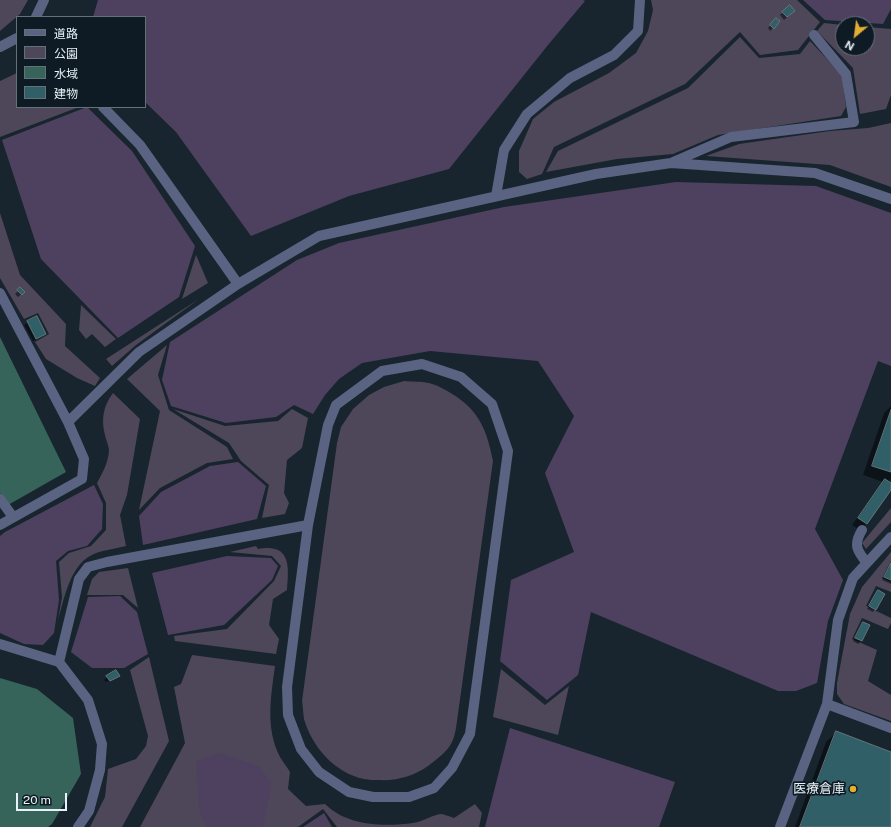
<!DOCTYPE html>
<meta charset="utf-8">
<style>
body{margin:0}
#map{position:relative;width:891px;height:827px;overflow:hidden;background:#18252e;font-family:"Public Sans","Noto Sans JP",sans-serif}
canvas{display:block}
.legend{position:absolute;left:16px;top:16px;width:130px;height:92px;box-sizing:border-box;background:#0e1b24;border:1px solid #657178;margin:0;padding:5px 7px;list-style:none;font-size:12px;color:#e8f1f7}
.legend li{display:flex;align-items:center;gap:8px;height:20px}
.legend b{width:20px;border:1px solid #657178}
.north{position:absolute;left:835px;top:16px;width:40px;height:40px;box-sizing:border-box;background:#0e1b24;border:1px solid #657178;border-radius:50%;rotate:209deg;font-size:11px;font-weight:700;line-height:16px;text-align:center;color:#e8f1f7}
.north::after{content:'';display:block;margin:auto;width:14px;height:18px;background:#e1af34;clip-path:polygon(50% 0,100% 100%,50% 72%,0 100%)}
.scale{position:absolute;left:16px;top:793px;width:51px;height:18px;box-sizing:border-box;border:2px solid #e8f1f7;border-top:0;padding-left:5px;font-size:12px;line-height:14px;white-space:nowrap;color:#e8f1f7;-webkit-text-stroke:3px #0e1b24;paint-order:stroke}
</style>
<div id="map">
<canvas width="891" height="827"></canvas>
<ul class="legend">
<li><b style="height:5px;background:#5b6382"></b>道路</li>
<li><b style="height:11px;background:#4e4759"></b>公園</li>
<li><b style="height:11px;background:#36635a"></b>水域</li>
<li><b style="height:11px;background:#315f67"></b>建物</li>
</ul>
<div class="north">N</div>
<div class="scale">20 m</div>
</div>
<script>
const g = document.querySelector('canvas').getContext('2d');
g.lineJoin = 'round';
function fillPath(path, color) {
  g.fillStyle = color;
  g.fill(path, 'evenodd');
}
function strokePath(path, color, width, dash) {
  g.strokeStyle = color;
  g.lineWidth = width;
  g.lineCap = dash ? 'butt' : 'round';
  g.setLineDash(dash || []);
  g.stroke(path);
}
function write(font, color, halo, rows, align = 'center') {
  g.font = font + ' "Public Sans","Noto Sans JP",sans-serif';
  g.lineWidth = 3.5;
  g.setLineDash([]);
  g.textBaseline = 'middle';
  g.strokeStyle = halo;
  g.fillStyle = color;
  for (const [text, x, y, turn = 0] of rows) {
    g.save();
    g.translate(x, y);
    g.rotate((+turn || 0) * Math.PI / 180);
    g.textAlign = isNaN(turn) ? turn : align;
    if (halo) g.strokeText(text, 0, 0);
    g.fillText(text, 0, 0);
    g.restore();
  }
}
fillPath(new Path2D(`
 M0,0H28L20,14L0,31Z
 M651,0H797L820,22L798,50L760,55L740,32L685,84L554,147L542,174L527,179L519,172V151L533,119L554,102L609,73L636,53L648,31L653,10Z
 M824,23L843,25V48H867V27L891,29V95L886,109L860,114L853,68L817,31Z
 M740,37L759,58L800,54L810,41L826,58L842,76L846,107L841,116L718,135L673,154L617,159L546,172L558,151L688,88Z
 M17,73V107H79L0,137V81Z
 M891,123V187L830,165L706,156L739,144L830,131L868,128Z
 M0,213L20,275L66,324L65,346L100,378L95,386L77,378L46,359L35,342L49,334L38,313L24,319L0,278Z
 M196,255L208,283L182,299Z
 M199,299L136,345L112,366L106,359Z
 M81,305L116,339L105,347L92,334L86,339L79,330Z
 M167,345L158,375L169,410L227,447L233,459L207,463L160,488L139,510L160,411L127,379Z
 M404,381C412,382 421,381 429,383C437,385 446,390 454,395C480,412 487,431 493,461L457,721C456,728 455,736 452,742C449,750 435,761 428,766C414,776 397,781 379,780C374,780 369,780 364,779C335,773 312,747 304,719C303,713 303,706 302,701L337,443L341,427L353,409L369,395L384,387Z
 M113,393L140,419L127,495L120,515L126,546C115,549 100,550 90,556C70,567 64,599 58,620L62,597L59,562L69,553L91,546L106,530V503L97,483C103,472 108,463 109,451C109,446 106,440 105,435C101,420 103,406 113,393Z
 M173,409L225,426L278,421L292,409L308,418L302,448L287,460L284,493L289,503L285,514L262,518L269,485L241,461L229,443Z
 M891,508V522L866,549L862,543Z
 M256,546L258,549C291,543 289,566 287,590L273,599L269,625L279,639L276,654L175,641L174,636L227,629L274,581L281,566L272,556L230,552Z
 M891,552V561L882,578L891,582V592L876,586L866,606L891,618V623L888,629L862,618L852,639L877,650L868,681L891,695V721L844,704L837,694V683L850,614L862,587Z
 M128,568L138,608L123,595H87L92,579L99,572Z
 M192,655L275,666C271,696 265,728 280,757C283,762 287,767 290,772L288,789L306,806L325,804C347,826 384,827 413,823C422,822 434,814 442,814C446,815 451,817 454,818L475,804L482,813L479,827H337L323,809L298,827H140L185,743L174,687L181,684Z
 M149,657L169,741L122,827H90L105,797L108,769L136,759L146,746L148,736L130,670Z
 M501,669L545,705L569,686L558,735L493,717Z`), '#4e4759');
fillPath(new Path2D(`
 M98,0H583L585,1L548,45L449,169L349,196L251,236L176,132L145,102V17H93Z
 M803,0H891V9L883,24L825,20Z
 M87,107L132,151L195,246L179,297L118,338L41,259L2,140Z
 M676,182L816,186L891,213V366L878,361L815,529L843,580L828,621L817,683L796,691H778L591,612L578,675L547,700L500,661L511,580L574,552L545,473L574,416L538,361L430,351L362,363L339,379L325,395L313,414L294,405L276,417L226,423L171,406L162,380L170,342L297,260L339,243L504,207Z
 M238,462L266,486L257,519L143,545L139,516L161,492L210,466Z
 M94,485L103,504L102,529L87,546L68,551L56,561L59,600L54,633L43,645L24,644L0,633V536L5,532Z
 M227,556L271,558L278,566L272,580L224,625L168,635L152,573Z
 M120,596L137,612L148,654L124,668H92L71,652L88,597Z
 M510,728L675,782L659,827H485Z
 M220,753L259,766L272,784L263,827H206L199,809L196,761Z
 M324,813L332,827H303Z`), '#4e415f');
fillPath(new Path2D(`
 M0,337L66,472L8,505L0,493Z
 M0,678L37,689L73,718L81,774L52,824L48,827H0Z`), '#36635a');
fillPath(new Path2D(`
 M783,12L791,14L784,20L780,15Z
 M776,19L779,22L770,31L768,28Z
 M20,289L24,292L18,297L15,294Z
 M36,318L45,334L33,341L24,325Z
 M891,406V479L888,482L891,485V488L867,523L860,530L852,525L883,482L863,475L884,413Z
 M891,564V584L882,580L888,567Z
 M878,591L875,609L873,612L867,609Z
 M863,623L868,626L861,641L858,644L853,641L860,626Z
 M118,676L106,682L104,680L107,677Z
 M836,732L891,753V827H795L826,742Z`), '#0007');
const building = new Path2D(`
 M790,5L795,11L787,17L782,12Z
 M776,18L780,21L774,29L770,25Z
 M20,287L25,292L22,295L17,290Z
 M37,316L46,334L36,339L27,321Z
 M891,410V472L872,466Z
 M885,479L891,483V490L867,524L858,518Z
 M891,563V580L884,577Z
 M878,590L885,594L876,610L869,606Z
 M863,622L870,625L862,641L855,638Z
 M116,670L120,676L110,681L106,676Z
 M836,731L891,752V827H800Z`);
fillPath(building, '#315f67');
strokePath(building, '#61767a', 1);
strokePath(new Path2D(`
 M36,17L44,0
 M0,47L17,38
 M103,107L140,145L238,284
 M673,162L731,137L854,122L846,74L814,35
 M496,196L504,150L527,114L570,78L614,55L638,31L640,0
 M0,293L68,422L84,459L82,479L0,525
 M422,364L461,377L492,404L508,451L470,734L452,768L434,788L409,797H373L349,792L319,772L301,749L288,715L287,687L308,525L328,425L336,405L382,371Z
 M68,422L139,352L238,284L319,236L596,174L671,163L815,173L891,199
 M0,499L13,517
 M862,530C853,545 857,551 867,563
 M0,644L59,662L88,700L102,744L100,770L89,811L78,827
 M59,662L79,579L88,567L107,562L308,525
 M827,704L891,728
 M780,827L827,704L838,620L853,578L891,537`), '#5b6382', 10);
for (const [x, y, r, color] of [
 [853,789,4,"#e1af34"]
]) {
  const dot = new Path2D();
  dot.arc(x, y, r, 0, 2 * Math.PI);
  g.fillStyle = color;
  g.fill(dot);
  strokePath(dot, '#0e1b24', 1.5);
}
write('13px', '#e8f1f7', '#0e1b24', [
 ["医療倉庫",845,789]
], 'right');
</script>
